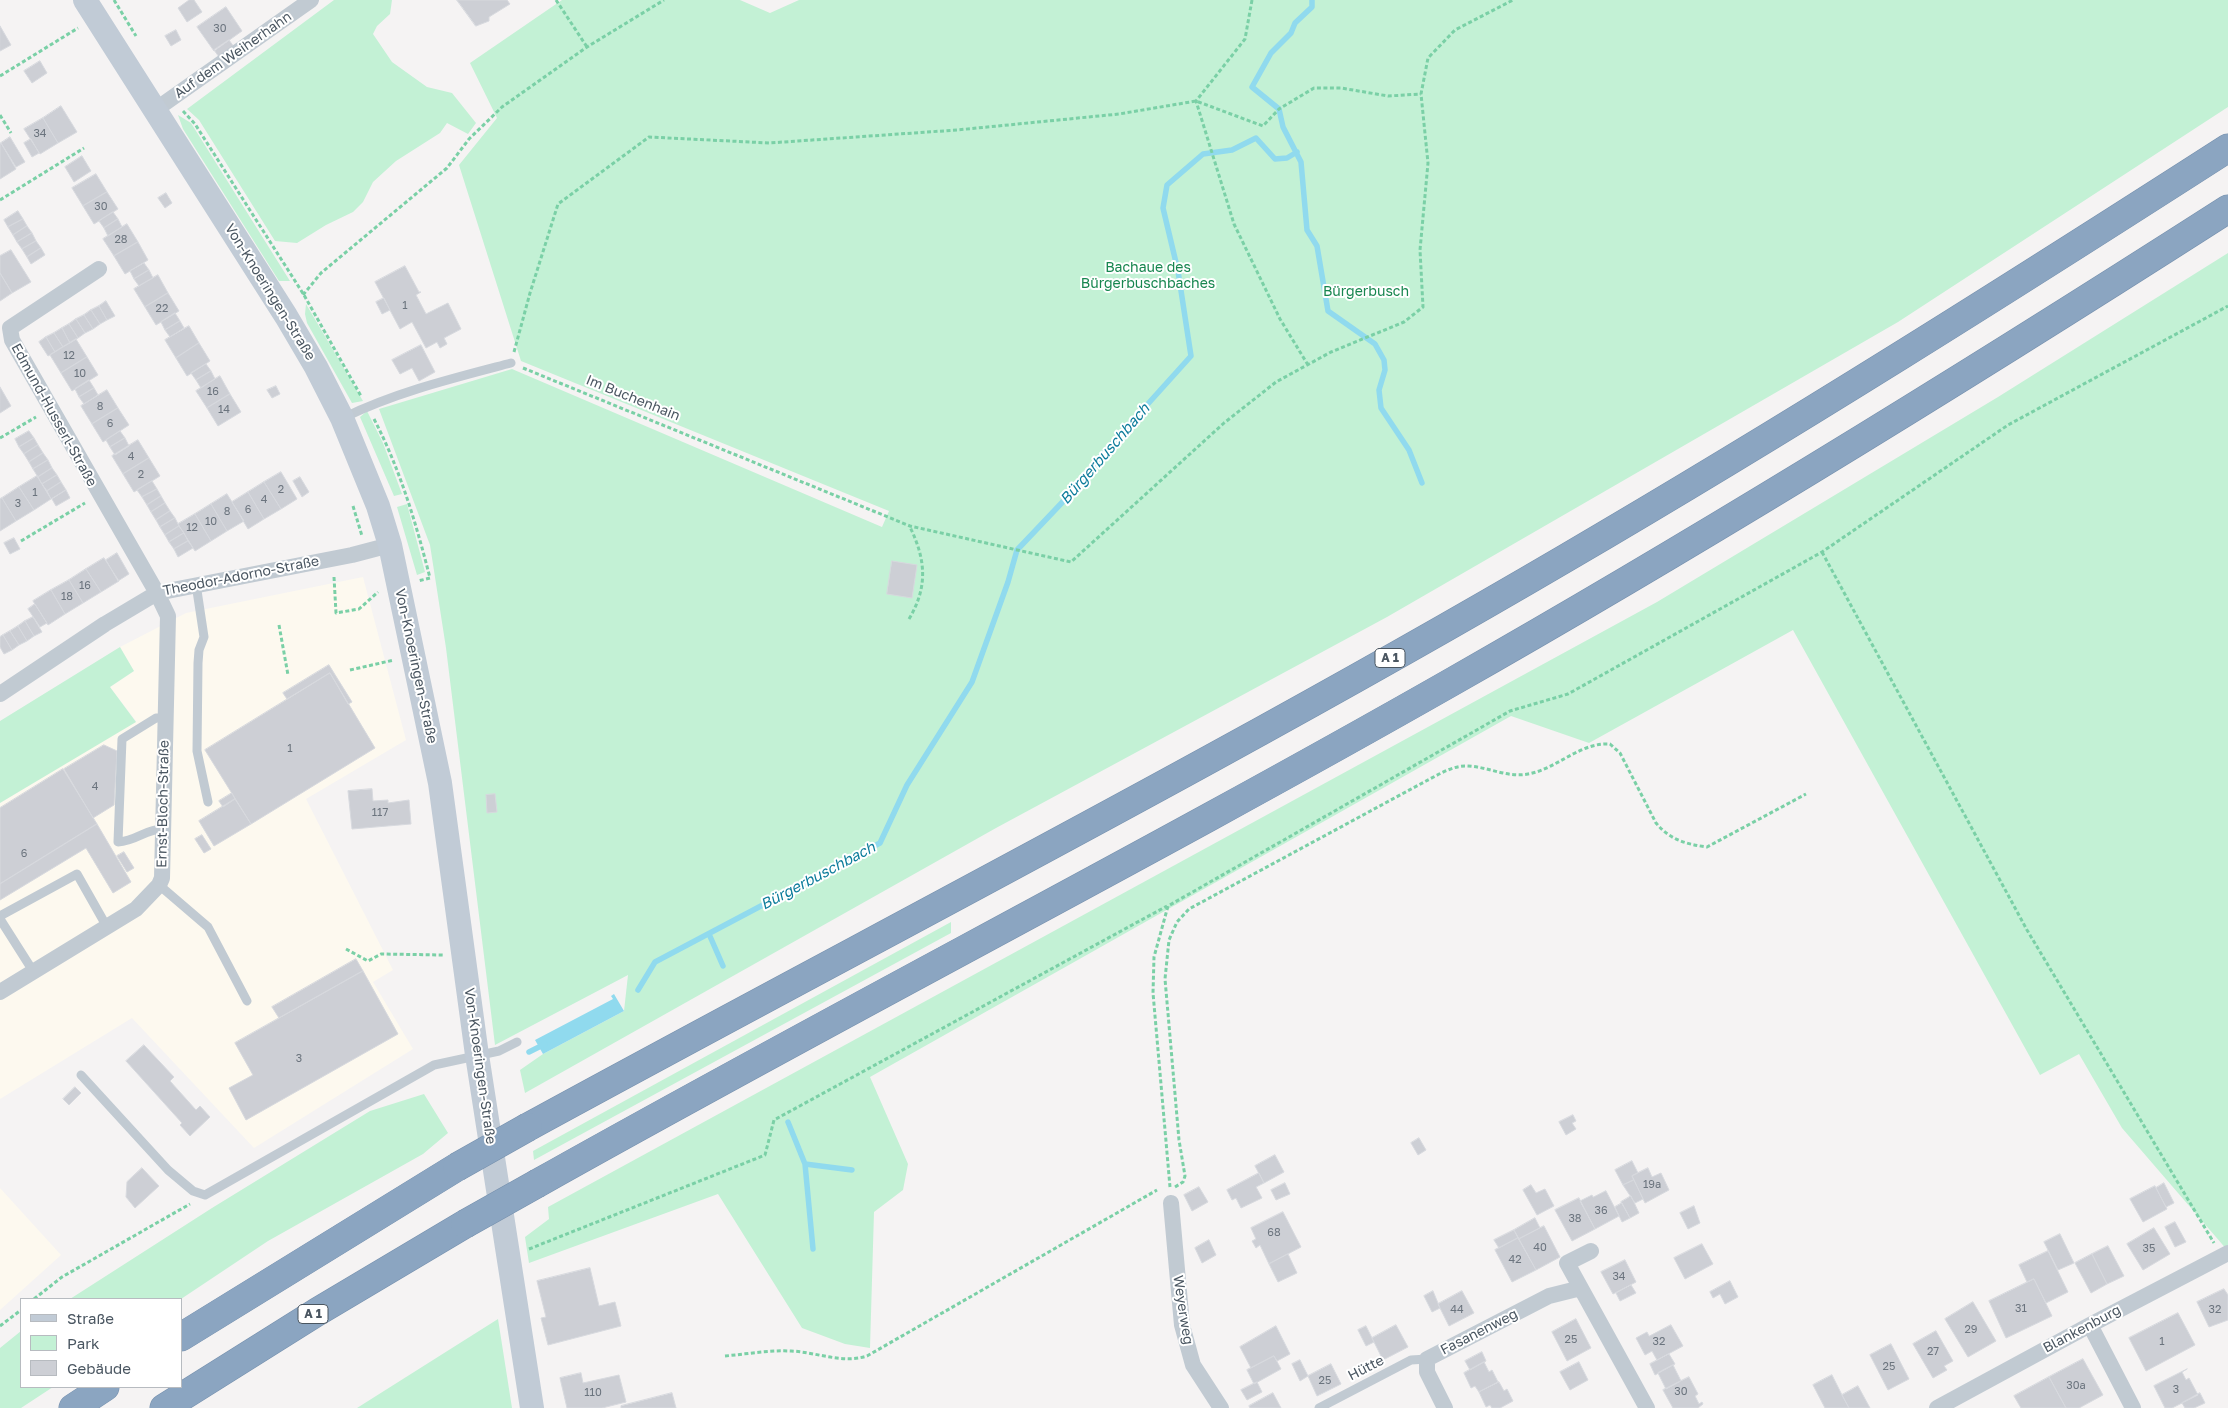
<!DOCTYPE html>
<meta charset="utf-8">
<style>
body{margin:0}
#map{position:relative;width:2228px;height:1408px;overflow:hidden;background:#f5f3f3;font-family:"Golos Text",sans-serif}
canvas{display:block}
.legend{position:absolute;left:20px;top:1298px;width:162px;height:90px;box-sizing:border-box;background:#fff;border:1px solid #b7bbc0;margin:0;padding:6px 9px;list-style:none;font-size:15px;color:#4a5661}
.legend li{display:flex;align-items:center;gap:10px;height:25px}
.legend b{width:25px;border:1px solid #b7bbc0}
</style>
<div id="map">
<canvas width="2228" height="1408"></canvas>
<ul class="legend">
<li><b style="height:6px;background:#c1cbd6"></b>Straße</li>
<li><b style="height:14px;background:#c3f1d5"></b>Park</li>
<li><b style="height:14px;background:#cdcfd5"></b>Gebäude</li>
</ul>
</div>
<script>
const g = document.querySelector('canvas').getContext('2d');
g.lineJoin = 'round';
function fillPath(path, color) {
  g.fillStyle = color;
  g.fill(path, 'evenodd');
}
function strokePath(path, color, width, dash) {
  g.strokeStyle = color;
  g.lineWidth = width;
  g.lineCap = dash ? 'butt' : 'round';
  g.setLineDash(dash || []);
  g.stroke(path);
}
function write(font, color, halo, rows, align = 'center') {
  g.font = font + ' "Golos Text",sans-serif';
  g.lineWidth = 4;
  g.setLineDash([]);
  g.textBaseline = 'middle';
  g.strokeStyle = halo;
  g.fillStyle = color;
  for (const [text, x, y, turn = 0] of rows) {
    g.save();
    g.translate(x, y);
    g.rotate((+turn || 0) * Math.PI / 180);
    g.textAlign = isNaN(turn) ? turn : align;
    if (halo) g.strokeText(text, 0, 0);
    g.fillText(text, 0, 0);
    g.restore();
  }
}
fillPath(new Path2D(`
 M363,577L406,740L306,799L393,970L373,982L413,1049L254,1148L132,1018L0,1099V803L136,721L110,687L134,671L120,647L186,613Z
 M0,1188L61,1255L0,1310Z`), '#fdf9ef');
fillPath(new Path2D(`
 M334,0H392L390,14L377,26L373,34L392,62L427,87L452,93L476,123L468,134L447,123L440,133L396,161L373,182L363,202L353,212L326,225L297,243L275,241L199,120L187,109Z
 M562,0H740L770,13L799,0H2228V107L1898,322L1387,617L996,828L525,1093L520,1070L543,1054L624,1011L628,975L495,1045L446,648L430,545L379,409L512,369L882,527L889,511L521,361L459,165L497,118L470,63Z
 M178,115L191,123L290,281H279L183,129Z
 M2228,253V1251L2122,1128L2079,1054L2040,1075L1793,630L1589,743L1511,716L870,1077L908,1164L903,1190L874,1212L870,1348L845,1344L802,1328L718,1194L529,1263L525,1237L549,1219L548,1207L1657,602L1998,397Z
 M306,304L363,401L352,403L307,323L305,314Z
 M367,411L383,443L402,494L394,496L360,417Z
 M407,504L425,572L417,575L397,507Z
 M120,647L134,671L110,687L136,722L0,803V721Z
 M951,922V933L534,1160L533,1151Z
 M424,1094L448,1133L423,1154L268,1241L181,1299H70L212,1208L370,1111Z
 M498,1319L512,1408H357Z
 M21,1331V1387H53L21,1408H0V1348Z`), '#c3f1d5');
fillPath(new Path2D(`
 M614,994L624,1011L543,1054L535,1040L613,999L611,996Z`), '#90daee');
strokePath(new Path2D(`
 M1312,0V7L1295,23L1291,33L1271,53L1252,87L1279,109L1283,127L1301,162L1307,230L1317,246L1328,311L1375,344L1384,360L1385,370L1379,390L1381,408L1409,450L1422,483
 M709,934L723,966
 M638,990L655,962L880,843L907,785L972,682L1008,582L1017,550L1073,491L1101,456L1191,356L1178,271L1163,208L1167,185L1203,154L1232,150L1256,138L1275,159L1287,158L1297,152
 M529,1052L545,1044
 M788,1122L805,1164L813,1249
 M805,1164L852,1170`), '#90daee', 5.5);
const building = new Path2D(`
 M194,0L202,12L187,22L178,8L189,0Z
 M457,0H507L510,4L489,17V21L476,26Z
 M226,7L242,31L214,51L197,27Z
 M0,26L11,45L0,51Z
 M176,30L181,40L171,46L165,36Z
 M229,40L234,47L219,57L214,50Z
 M40,61L47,73L32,83L24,71Z
 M61,106L77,132L58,143L43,118Z
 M43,118L58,143L40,154L24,129Z
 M10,137L25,162L16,167L1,143Z
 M31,139L39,153L32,157L24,143Z
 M1,143L16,169L0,179V144Z
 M82,156L91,171L74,182L65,167Z
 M96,174L107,192L83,206L72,188Z
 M107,192L118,209L94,224L83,206Z
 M166,193L172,203L165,208L158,198Z
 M18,211L23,219L8,227L4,220Z
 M113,212L118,219L104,228L99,221Z
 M23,219L27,226L13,235L8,227Z
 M118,219L122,227L108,236L104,228Z
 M127,224L138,242L114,256L103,239Z
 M27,226L32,233L17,242L13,235Z
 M32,233L36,241L22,249L17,242Z
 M36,241L41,248L27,257L22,249Z
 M138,242L148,260L125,274L114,256Z
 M41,248L45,255L31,264L27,257Z
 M11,250L31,282L12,293L0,273V256Z
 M144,263L149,270L134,279L130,271Z
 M405,266L419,292H421L416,295L426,314L448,303L461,329L444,338L447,344L440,348L437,342L426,348L412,322L400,329L375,282Z
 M149,270L153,278L139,286L134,279Z
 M0,273L12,293L0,301Z
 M158,275L168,293L145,307L134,289Z
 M168,293L179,311L156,325L145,307Z
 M384,298L390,310L382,314L376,302Z
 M106,301L115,316L107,320L99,306Z
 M99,306L107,320L100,324L91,310Z
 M91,310L100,324L93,329L84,315Z
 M175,313L180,321L165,330L161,322Z
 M84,315L93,329L85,333L76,319Z
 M76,319L85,333L78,338L69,324Z
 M180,321L184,328L170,337L165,330Z
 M69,324L78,338L70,343L62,328Z
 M189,326L199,343L176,358L165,340Z
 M62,328L70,343L63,347L54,333Z
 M54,333L63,347L55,352L46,337Z
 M46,337L55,352L48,356L39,342Z
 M76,339L87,357L61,373L50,355Z
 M199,343L210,361L187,376L176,358Z
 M421,345L435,372L419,381L412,368L400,374L392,360Z
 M87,357L98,375L72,391L61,373Z
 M206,364L211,371L196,380L191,373Z
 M211,371L215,379L201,388L196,380Z
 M220,376L230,394L207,408L196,391Z
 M89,380L94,388L79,397L75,389Z
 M276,386L280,394L272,398L267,390Z
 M0,387L11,406L0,413Z
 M94,388L98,395L84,404L79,397Z
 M107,390L118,408L92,424L81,406Z
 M230,394L241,412L218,426L207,408Z
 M118,408L129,425L103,442L92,424Z
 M29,431L34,438L19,447L15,439Z
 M120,431L125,438L110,447L106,440Z
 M34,438L38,445L24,454L19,447Z
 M125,438L129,446L115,455L110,447Z
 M138,440L149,458L123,474L112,456Z
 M38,445L43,453L29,462L24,454Z
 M43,453L48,460L33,469L29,462Z
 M149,458L160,476L134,492L123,474Z
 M48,460L52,468L38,477L33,469Z
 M52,468L57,475L42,484L38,477Z
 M281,472L297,499L281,509L264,482Z
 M57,475L61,482L47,491L42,484Z
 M37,476L51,499L34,510L19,487Z
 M300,477L309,492L302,497L293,481Z
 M152,481L157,489L142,497L137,490Z
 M61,482L66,490L51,499L47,491Z
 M264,482L281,509L264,519L248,492Z
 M19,487L34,510L16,521L2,498Z
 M157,489L161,496L147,505L142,497Z
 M66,490L70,498L56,506L52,499Z
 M248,492L264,519L248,529L232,502Z
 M227,494L244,521L227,531L211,504Z
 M161,496L165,503L151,512L147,505Z
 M2,498L16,521L0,531V499Z
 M165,503L170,511L156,520L151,512Z
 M211,504L227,531L211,541L195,514Z
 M170,511L175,518L160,527L156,520Z
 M195,514L211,541L195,551L178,524Z
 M175,518L179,526L165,535L160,527Z
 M179,526L184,533L169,542L165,535Z
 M184,533L188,541L174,549L169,542Z
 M14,538L20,549L10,554L4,543Z
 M188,541L193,548L178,557L174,549Z
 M117,553L129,574L118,581L106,560Z
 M104,558L119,581L101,592L86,569Z
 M892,561L917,565L912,598L887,594Z
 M86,569L101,592L83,603L69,580Z
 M69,580L83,603L65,614L51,590Z
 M51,590L65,614L48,625L33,601Z
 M35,604L47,623L40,627L28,609Z
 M33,617L42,632L34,636L25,621Z
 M25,621L34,636L27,641L18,626Z
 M18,626L27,641L19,645L10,631Z
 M10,631L19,645L12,650L3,635Z
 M3,635L12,650L4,654L0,647V637Z
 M329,665L352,702L348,704L330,673L287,699L283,693Z
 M330,673L375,748L251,824L205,750Z
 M104,745L117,751L114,805L93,818L64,769Z
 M63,769L97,824L0,884V808Z
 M372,789L373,801L388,800V803L409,800L411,824L352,829L348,791Z
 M232,793L235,799L223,807L219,801Z
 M495,794L497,812L487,813L486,795Z
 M235,799L251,824L214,846L199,821Z
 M97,824L131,882L113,893L86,848L0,900V884Z
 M202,835L211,849L204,853L195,839Z
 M124,852L134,868L127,872L117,856Z
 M356,959L363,971L279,1018L272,1007Z
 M363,971L398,1034L246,1120L229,1088L253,1075L235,1043Z
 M144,1045L174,1077L170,1081L196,1110L200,1106L210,1117L190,1136L180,1125L182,1123L126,1061Z
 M75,1087L81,1093L69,1105L63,1099Z
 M1573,1115L1576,1121L1572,1123L1576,1129L1566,1135L1559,1122Z
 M1419,1138L1426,1150L1418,1155L1411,1143Z
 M1275,1155L1284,1172L1264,1183L1255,1166Z
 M1632,1161L1638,1173L1632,1176L1634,1180L1623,1185L1615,1170Z
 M142,1168L159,1186L135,1208L126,1197L127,1182Z
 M1648,1168L1652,1177L1661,1173L1669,1190L1645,1203L1632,1176Z
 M1259,1173L1264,1183L1256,1187L1262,1198L1241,1208L1236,1198L1232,1200L1227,1190Z
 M1634,1180L1643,1199L1635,1203L1623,1185Z
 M1285,1183L1290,1194L1276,1200L1271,1190Z
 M2164,1183L2174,1203L2166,1207L2156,1188Z
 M1531,1185L1536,1193L1545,1189L1554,1206L1537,1215L1523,1190Z
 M2155,1186L2167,1209L2143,1222L2130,1199Z
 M1199,1187L1208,1202L1192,1211L1184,1195Z
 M1606,1191L1619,1216L1595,1229L1580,1201L1592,1195L1593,1197Z
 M1631,1196L1639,1213L1630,1218L1621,1202Z
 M1579,1198L1595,1229L1572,1241L1555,1210Z
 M1622,1203L1630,1218L1622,1222L1615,1207Z
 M1694,1206L1700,1223L1688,1229L1680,1213Z
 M1283,1212L1301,1247L1269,1264L1260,1245L1256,1248L1252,1241L1256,1239L1251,1228Z
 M1535,1218L1540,1228L1519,1239L1514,1230Z
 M2175,1222L2186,1242L2175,1247L2165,1227Z
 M1544,1226L1560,1257L1536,1270L1519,1239Z
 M2154,1228L2170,1254L2143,1270L2127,1244Z
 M1514,1230L1518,1238L1499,1248L1494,1240Z
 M2060,1234L2074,1263L2058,1270L2044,1242Z
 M1518,1238L1536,1270L1512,1282L1495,1250Z
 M1209,1240L1216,1255L1202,1263L1195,1248Z
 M1702,1244L1713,1264L1685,1279L1674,1258Z
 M2108,1246L2124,1276L2107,1284L2092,1254Z
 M2048,1251L2068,1292L2046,1303L2034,1279L2027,1282L2019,1265Z
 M1288,1254L1297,1273L1278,1282L1269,1264Z
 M2092,1254L2107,1284L2091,1293L2075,1263Z
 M1625,1260L1636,1282L1613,1294L1601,1272Z
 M590,1268L599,1306L615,1302L621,1326L548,1345L541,1318L546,1317L537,1281Z
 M2034,1279L2052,1316L2006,1338L1989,1301Z
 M1730,1281L1738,1297L1725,1304L1720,1294L1713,1298L1710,1292Z
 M1631,1285L1636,1293L1620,1301L1616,1293Z
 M2224,1289L2228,1295V1320L2209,1327L2197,1302Z
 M1433,1291L1440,1308L1432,1312L1424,1296Z
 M1462,1291L1474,1313L1449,1326L1438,1304Z
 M1973,1302L1996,1341L1968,1357L1945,1319Z
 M2178,1313L2195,1345L2146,1371L2129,1338Z
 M1576,1319L1591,1348L1567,1361L1552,1332Z
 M1396,1325L1408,1347L1383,1360L1372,1338Z
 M1671,1325L1683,1346L1657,1360L1652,1351L1645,1355L1636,1338L1647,1332L1649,1336Z
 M1276,1326L1290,1354L1277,1361L1274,1356L1251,1368L1240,1347Z
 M1366,1326L1374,1342L1366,1346L1358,1330Z
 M1936,1331L1953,1361L1944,1366L1947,1370L1933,1378L1913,1344Z
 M1891,1344L1909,1379L1888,1390L1870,1355Z
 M1482,1352L1486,1361L1470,1370L1465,1361Z
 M1669,1354L1675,1364L1655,1375L1650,1364Z
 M1274,1356L1281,1369L1254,1384L1247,1370Z
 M2083,1359L2103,1395L2079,1408H2066L2049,1377Z
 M1300,1360L1308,1376L1300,1381L1292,1364Z
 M1484,1362L1489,1372L1492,1370L1498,1382L1479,1392L1475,1386L1471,1388L1464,1373Z
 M1579,1362L1588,1380L1570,1390L1560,1372Z
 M1331,1364L1341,1384L1317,1396L1308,1376Z
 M1673,1365L1681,1381L1666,1389L1658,1373Z
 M2187,1369L2182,1372L2186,1380L2189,1378L2198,1395L2172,1408H2165L2154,1386Z
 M581,1373L583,1383L619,1375L626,1402L602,1408H567L560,1378Z
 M1832,1375L1842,1395L1849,1408H1825L1813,1385Z
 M1689,1377L1698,1394L1695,1396L1699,1404L1702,1402L1703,1404L1698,1408H1673L1663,1390Z
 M2049,1377L2066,1408H2021L2014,1396Z
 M1257,1382L1262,1392L1247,1400L1241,1390Z
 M1499,1382L1504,1391L1507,1389L1513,1401L1500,1408H1492L1490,1405L1486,1407L1479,1392Z
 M1858,1386L1870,1408H1849L1842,1395Z
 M672,1393L676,1408H621V1406Z
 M1273,1393L1281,1408H1250L1249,1406Z
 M2200,1393L2205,1403L2194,1408H2185L2182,1403Z`);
fillPath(building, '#cdcfd5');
strokePath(building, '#d7d9de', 1);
const highway = new Path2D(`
 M528,1127C874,938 1225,758 1566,558C1790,427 2010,288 2228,148
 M538,1183C840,1013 1148,855 1450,683C1714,533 1972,373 2228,209
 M181,1337L457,1167
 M73,1408L105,1387
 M164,1408L317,1312L465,1224`);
strokePath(highway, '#7690ad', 29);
strokePath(new Path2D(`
 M114,0L136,36
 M556,0L587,47
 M1252,0L1245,39L1196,101L1234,224L1280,319L1308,365
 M0,76L78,28
 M183,111L195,124L304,295L361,396
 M0,115L11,133
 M0,200L84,148
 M303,295L321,273L447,168L469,139L502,107L587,47L664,0
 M514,352L530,293L558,204L649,137L769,143L957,130L1119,114L1196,101L1263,126L1279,109L1314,88H1341L1388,96L1421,94
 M523,368L910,526L1071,562L1224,423L1276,382L1331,352L1404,322L1423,307L1420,250L1428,163L1421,94L1428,58L1455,30L1513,0
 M374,419C400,469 416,523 430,578L418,581
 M0,438L36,417
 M353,506L362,536
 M21,541L85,503
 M1822,552L2027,930L2214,1243
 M334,577L336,613L359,609L378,592
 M909,619C928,587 926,560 910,527
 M279,625L288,675
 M350,670L394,660
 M346,949L368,961L381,954L443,955
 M1170,1187L1153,993L1154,957L1168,906L1510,711L1568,694L1822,552L2008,425L2228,306
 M1175,1187L1183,1182L1185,1176L1179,1140L1165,979L1169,940L1177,922L1189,909L1426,781C1438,775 1453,765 1468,766C1489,767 1507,778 1528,774C1557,769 1580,742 1610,744L1620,753L1656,823C1670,840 1686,844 1707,847L1806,794
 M529,1249L765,1155L774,1120L1167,906
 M34,1299L62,1277L190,1204
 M0,1326L21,1310
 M725,1356C747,1354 769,1350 791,1351C816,1352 842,1364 867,1356L1157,1190`), '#7ad0a6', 3, [4, 2.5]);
strokePath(new Path2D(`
 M343,418C396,392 454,378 511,363
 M196,584L204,637L199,650L198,663L197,751L208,802
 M163,829C145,829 137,841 118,842L122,739L156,718H165
 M159,885L208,927L247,1001
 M0,916L77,874L107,927
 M0,919L33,971
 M81,1075L168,1170L193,1191L205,1195L434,1065L499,1051L517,1042
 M1319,1408L1411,1360L1427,1359`), '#c1cad2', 9);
strokePath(new Path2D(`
 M155,110L311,0
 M0,694L105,624L157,593L352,555L390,545
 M0,992L136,909L159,885L162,878L168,616L157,593L12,340L10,328L99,269
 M1171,1203L1182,1325L1193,1365L1221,1408
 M1591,1251L1567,1263L1647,1408
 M2090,1325L2133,1408
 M1445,1408L1427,1372V1359L1549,1296L1581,1288
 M1937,1408L2090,1325L2228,1253`), '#c1cad2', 16);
strokePath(new Path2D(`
 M85,0L286,316L316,367L342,418L378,506L390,545L440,783L477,1055L532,1408`), '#c1cbd6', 24);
strokePath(highway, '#8ba5c1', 28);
const highwayBridge = new Path2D(`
 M457,1167L528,1127
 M465,1224L538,1183`);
strokePath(highwayBridge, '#7690ad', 29, []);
strokePath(highwayBridge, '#8ba5c1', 28);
write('11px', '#6b747e', null, [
 ["30",220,29],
 ["34",40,134],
 ["30",101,207],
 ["28",121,240],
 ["1",405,306],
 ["22",162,309],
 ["12",69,356],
 ["10",80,374],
 ["16",213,392],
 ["8",100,407],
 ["14",224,410],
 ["6",110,424],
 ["4",131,457],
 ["2",141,475],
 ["2",281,490],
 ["1",35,493],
 ["4",264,500],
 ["3",18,504],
 ["6",248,510],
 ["8",227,512],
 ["10",211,522],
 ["12",192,528],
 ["16",85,586],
 ["18",67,597],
 ["1",290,749],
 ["4",95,787],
 ["117",380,813],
 ["6",24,854],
 ["3",299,1059],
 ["19a",1652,1185],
 ["36",1601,1211],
 ["38",1575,1219],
 ["68",1274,1233],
 ["40",1540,1248],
 ["35",2149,1249],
 ["42",1515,1260],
 ["34",1619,1277],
 ["31",2021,1309],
 ["44",1457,1310],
 ["32",2215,1310],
 ["29",1971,1330],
 ["25",1571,1340],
 ["32",1659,1342],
 ["1",2162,1342],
 ["27",1933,1352],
 ["25",1889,1367],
 ["25",1325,1381],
 ["30a",2076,1386],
 ["3",2176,1390],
 ["30",1681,1392],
 ["110",593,1393]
]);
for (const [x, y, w] of [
 [1390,658,30],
 [313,1314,30]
]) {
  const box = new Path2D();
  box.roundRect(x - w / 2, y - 9.5, w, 19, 4);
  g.fillStyle = '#fff';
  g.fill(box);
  strokePath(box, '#4a5661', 1);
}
write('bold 12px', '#4a5661', null, [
 ["A 1",1390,658],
 ["A 1",313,1314]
]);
write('14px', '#4a5661', '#fff', [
 ["Auf dem Weiherhahn",233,55,-35],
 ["Von-Knoeringen-Straße",270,292,58],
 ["Im Buchenhain",633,398,22],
 ["Edmund-Husserl-Straße",54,415,61],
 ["Theodor-Adorno-Straße",241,576,-11],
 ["Von-Knoeringen-Straße",416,666,78],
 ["Ernst-Bloch-Straße",163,804,-89],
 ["Von-Knoeringen-Straße",480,1066,82],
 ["Weyerweg",1183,1310,81],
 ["Blankenburg",2082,1329,-28],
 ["Fasanenweg",1479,1332,-27],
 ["Hütte",1366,1368,-27]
]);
write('14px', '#17864f', '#fff', [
 ["Bachaue des",1148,268],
 ["Bürgerbuschbaches",1148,284],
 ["Bürgerbusch",1366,292]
]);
write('italic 15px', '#0c7c9b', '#fff', [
 ["Bürgerbuschbach",1105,454,-49],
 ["Bürgerbuschbach",818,876,-28]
]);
</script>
